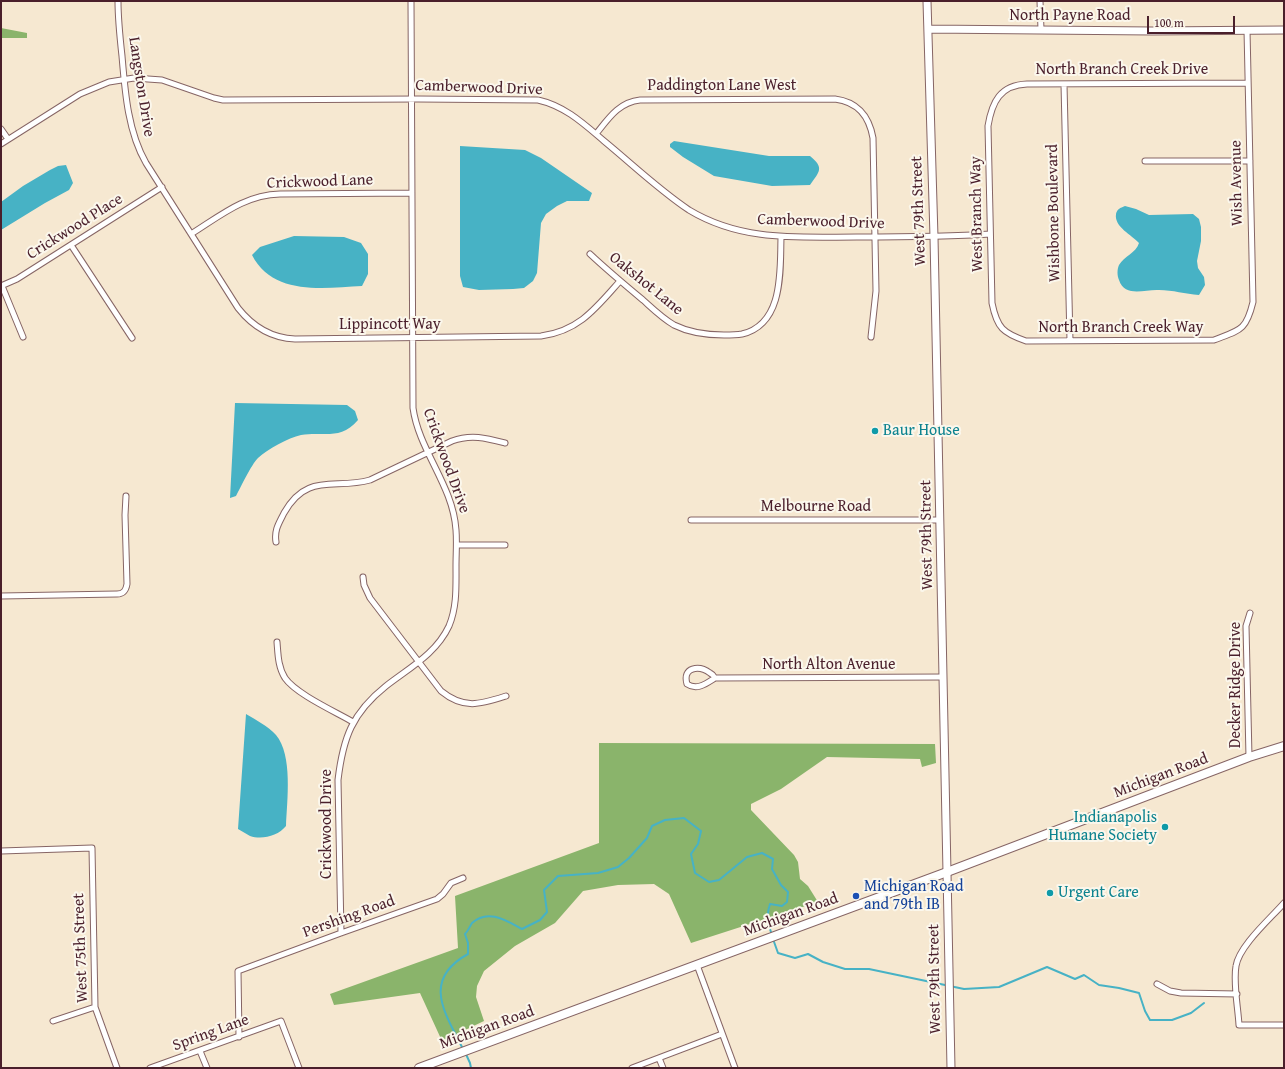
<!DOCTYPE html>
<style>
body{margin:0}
#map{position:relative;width:1285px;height:1069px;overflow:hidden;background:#f6e8d1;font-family:"Gentium Book Plus",serif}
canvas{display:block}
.frame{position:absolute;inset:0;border:2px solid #4a1f2b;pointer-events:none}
.scale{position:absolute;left:1147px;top:16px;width:88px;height:18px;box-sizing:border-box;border:2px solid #4a1f2b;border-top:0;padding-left:5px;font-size:12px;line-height:14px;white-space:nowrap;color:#4a1f2b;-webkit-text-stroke:3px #fbf7ec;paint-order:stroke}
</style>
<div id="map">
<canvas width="1285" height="1069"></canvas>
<div class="frame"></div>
<div class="scale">100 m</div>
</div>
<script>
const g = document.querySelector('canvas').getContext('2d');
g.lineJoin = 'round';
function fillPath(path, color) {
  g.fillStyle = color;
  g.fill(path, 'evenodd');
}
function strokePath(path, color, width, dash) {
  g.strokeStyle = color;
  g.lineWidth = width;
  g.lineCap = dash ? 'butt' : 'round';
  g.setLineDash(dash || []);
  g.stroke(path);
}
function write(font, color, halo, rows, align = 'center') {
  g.font = font + ' "Gentium Book Plus",serif';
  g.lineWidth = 4;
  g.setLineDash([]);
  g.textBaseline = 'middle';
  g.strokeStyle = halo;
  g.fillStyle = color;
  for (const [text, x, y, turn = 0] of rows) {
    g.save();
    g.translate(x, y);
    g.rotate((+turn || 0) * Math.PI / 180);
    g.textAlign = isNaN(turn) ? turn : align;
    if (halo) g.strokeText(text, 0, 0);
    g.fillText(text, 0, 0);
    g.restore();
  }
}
fillPath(new Path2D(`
 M1,28L27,33V38H1Z
 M599,743L935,744L936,763L922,767L920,759L827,757L781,789L751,804V810L794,855L798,862L800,879L808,886L818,902L691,943L669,894L654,884L618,885L583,891L555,923L515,946L484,971L477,986L476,997L484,1021L442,1041L420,993L334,1005L330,994L458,948L455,896L599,843Z`), '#8ab46b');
fillPath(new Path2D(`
 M674,141L769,156H810C825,168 819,172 810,185L772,186L714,176L683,157L670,147V144Z
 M460,146L525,150L541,158L592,193L589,201H567L557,206L546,214L541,223L537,273L533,281L524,288L513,289L479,290L463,287L460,276Z
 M66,165L73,183L69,190L45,203L1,230V202L23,186L50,170L58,166Z
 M1125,206L1136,209L1149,215L1193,214L1199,219L1201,227V241L1197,261L1198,268L1204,277L1205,285L1199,295C1185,294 1173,290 1159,290C1145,289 1125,298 1119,280C1117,276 1117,269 1119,265C1124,256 1136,253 1139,243C1132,235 1114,227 1116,214C1117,209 1120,208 1125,206Z
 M294,236L344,237L361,243L368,254V274L362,286C323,288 273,296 252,255L260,247Z
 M235,403L347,405L355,411L358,420C340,441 324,431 301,435C288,438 268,449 258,458C251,465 241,487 236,496L230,498Z
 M246,714C256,720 268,726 276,735C293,755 287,801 286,826C278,836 262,840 250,836C246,834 242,831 238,829Z`), '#47b2c5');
strokePath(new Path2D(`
 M773,939L778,953L795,958L808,954L823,962L845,969H869L964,989L999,987L1047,967L1075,979L1084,975L1099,985L1119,988L1139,993L1145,1011L1150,1020H1172L1191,1013L1204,1003
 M463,1049C445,1013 421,980 468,954V943L465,934C468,931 470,926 472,923C488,908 507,921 522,929L540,920L547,912L544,890L558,876L598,873L618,867L629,858L647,838L652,826L665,820L684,818L701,831L698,844L691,854L695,873L709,882L719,880L747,857L762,853L773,859L772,869L781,885L788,892L787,902L782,906L770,904C766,915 768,924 772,935
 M465,1052L470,1063L471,1068`), '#47b2c5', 2);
const street = new Path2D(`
 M118,1C118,20 120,38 122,56C125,92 128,132 146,163L238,308C253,327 271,338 295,339L541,336C579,331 596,308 620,281
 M1040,1L1041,30
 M1247,30L1253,302C1246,331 1240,330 1214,340L1026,341C1003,333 997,328 992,303L988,126C992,102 1000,85 1027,84L1248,83
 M1064,84L1070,341
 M1,129L8,139
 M596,134C608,119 619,102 640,100L835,99C858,102 869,116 873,138L876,291L871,337
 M1,144L80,94L109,82L134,78L162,80L214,98L223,100L418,99L538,100C565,106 584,124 604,141C632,164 659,190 689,210C742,242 798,237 857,237C902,237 946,237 990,234
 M1145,161H1250
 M191,234C220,216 244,195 280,194L412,193
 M71,245L132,338
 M590,254C607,270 625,285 643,300C653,309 662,318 674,325C690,333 706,335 724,335C730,335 736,335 742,334C784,324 780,270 781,238
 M1,286L17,279L162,187
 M2,286L23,337
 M691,520H940
 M276,542C274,530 279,523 284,513C307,472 334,490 370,480L452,441C471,434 486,438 505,443
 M457,545H505
 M363,577L364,585L370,598L441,691C464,710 481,704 506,696
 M1,596L117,594C124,594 126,590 127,584L125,515L126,496
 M277,642C278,654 278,667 285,678C296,694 336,712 353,722
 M715,678C707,683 697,691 687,684C682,667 699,665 710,673C712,674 714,676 715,678L943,677
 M1249,757L1246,626L1250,613
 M1,851L92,848L95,1007L117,1068
 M1284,903C1270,919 1239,946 1236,966C1233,983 1238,1007 1239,1025H1284
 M341,933L338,780C343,738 352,713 386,686C409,668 436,654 449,626C457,607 456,587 456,566C456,554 457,542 456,530C453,485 419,451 413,408L411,1
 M697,965L735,1068
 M1157,984L1170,991L1181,993L1237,994
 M53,1021L95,1007
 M239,1037L238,971L341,933L437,899L443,894L451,883L463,878
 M200,1051L207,1068
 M659,1058L663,1068
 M150,1068L281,1021L299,1068
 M632,1068L722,1034`);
const secondary = new Path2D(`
 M927,1L934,237L951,1068
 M928,29L1152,31L1284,30`);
const primary = new Path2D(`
 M419,1068L947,872L1249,757L1284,746`);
strokePath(street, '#866565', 7);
strokePath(secondary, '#866565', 9);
strokePath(primary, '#866565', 10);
strokePath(street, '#fff', 5);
strokePath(secondary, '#fff', 7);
strokePath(primary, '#fff', 8);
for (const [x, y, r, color] of [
 [875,431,4,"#0f9aa8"],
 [1165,827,4,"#0f9aa8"],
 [1050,893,4,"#0f9aa8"],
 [856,896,4,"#1a4fb4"]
]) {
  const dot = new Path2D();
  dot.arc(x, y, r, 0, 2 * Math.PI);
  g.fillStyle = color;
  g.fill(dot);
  strokePath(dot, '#fbf7ec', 1.5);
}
write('16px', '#4a1f2b', '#fbf7ec', [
 ["North Payne Road",1070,16],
 ["North Branch Creek Drive",1122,70],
 ["Paddington Lane West",722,86],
 ["Langston Drive",141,87,81],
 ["Camberwood Drive",479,88,2],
 ["Crickwood Lane",320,182,-2],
 ["Wish Avenue",1237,183,-91],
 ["West 79th Street",919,211,-92],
 ["Wishbone Boulevard",1054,213,-91],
 ["West Branch Way",977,214,-91],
 ["Camberwood Drive",821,222,2],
 ["Crickwood Place",75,227,-32],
 ["Oakshot Lane",646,284,39],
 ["Lippincott Way",390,325],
 ["North Branch Creek Way",1121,328],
 ["Crickwood Drive",446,461,70],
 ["Melbourne Road",816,507],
 ["West 79th Street",927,535,-91],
 ["North Alton Avenue",829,665],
 ["Decker Ridge Drive",1236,685,-90],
 ["Michigan Road",1161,776,-21],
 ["Crickwood Drive",327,824,-90],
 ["Michigan Road",791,915,-20],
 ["Pershing Road",349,917,-20],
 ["West 75th Street",81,948,-92],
 ["West 79th Street",935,979,-91],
 ["Michigan Road",487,1028,-20],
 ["Spring Lane",211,1033,-20]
]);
write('16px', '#0d838f', '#fbf7ec', [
 ["Baur House",883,431],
 ["Indianapolis",1157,818,"right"],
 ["Humane Society",1157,836,"right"],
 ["Urgent Care",1058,893]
], 'left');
write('16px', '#164399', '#fbf7ec', [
 ["Michigan Road",864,887],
 ["and 79th IB",864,905]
], 'left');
</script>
